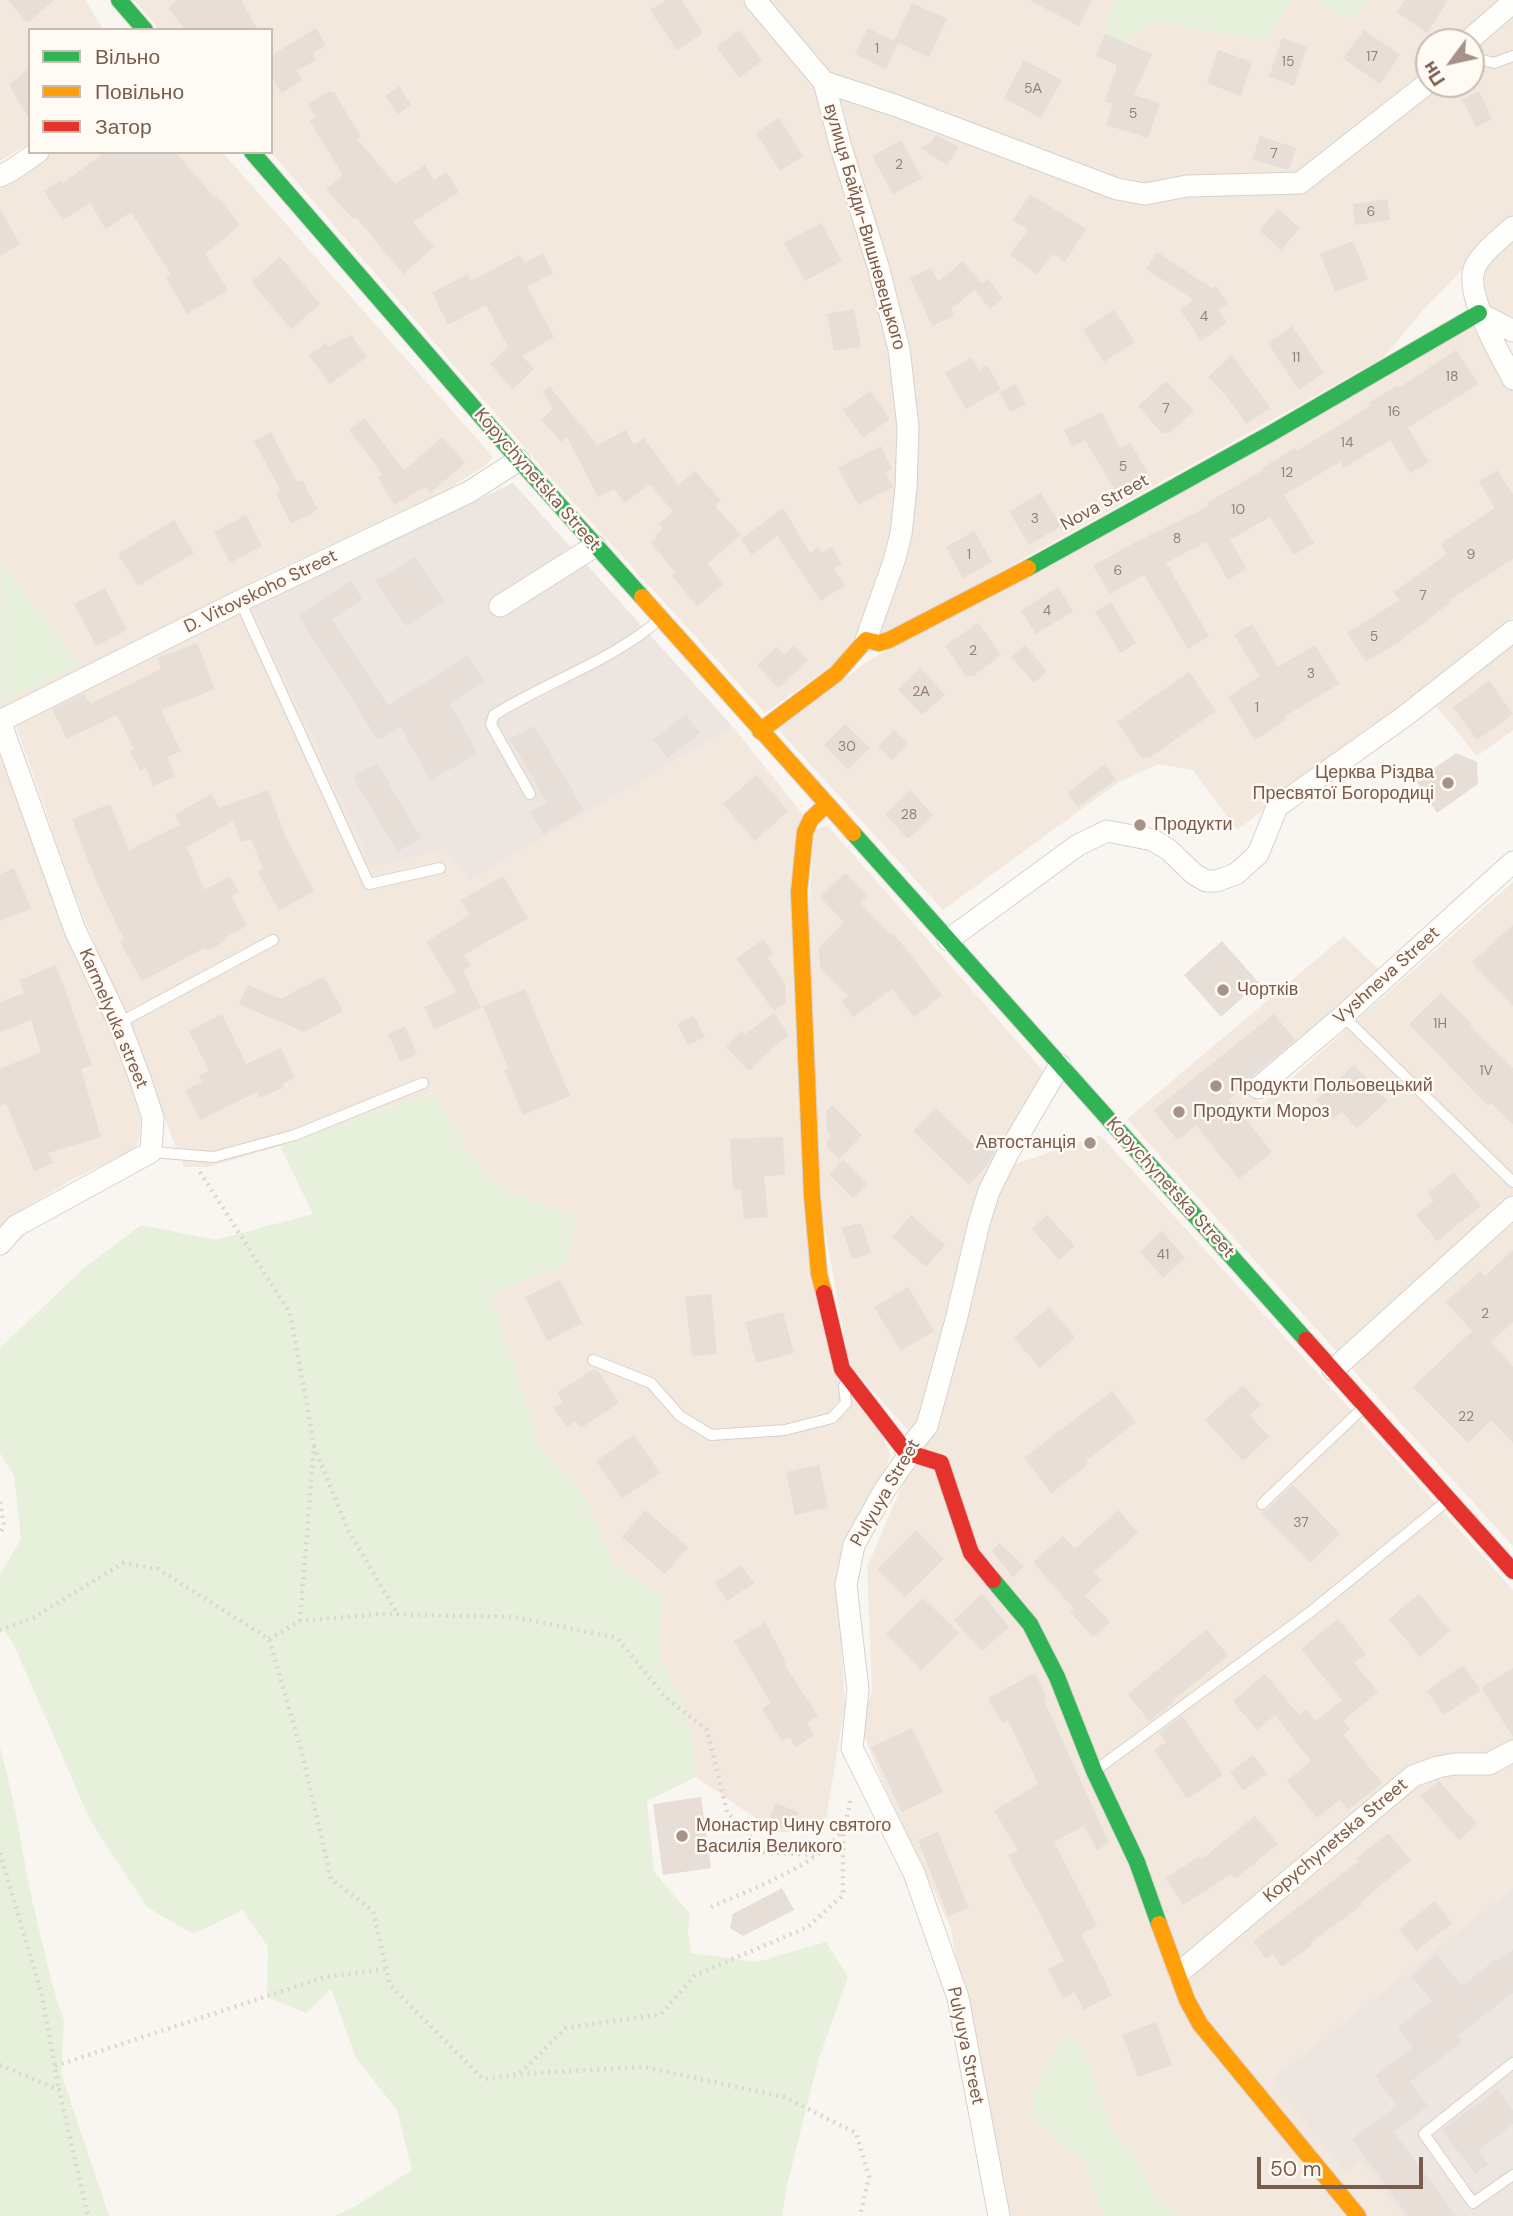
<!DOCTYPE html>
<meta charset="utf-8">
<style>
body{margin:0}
#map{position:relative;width:1513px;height:2216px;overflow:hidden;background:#f9f5f0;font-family:"DM Sans",sans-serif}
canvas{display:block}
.legend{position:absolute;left:28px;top:28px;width:245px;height:126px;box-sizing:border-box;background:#fffaf3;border:2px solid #cabbb1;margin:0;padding:9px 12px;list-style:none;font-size:21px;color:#7a5c4d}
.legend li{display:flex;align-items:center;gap:14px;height:35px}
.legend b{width:35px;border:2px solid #cabbb1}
.north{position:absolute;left:1415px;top:28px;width:70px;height:70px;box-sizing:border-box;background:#fffaf3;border:2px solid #cabbb1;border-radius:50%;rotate:237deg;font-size:19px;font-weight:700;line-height:28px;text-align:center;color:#7a5c4d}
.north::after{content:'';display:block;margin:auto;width:24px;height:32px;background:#a69286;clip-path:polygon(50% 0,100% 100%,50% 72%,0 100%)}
.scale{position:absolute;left:1257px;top:2157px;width:166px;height:32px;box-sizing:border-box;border:4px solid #7a5c4d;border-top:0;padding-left:9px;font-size:21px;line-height:24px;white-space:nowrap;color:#7a5c4d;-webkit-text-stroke:5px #fffaf3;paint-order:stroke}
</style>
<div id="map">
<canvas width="1513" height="2216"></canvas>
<ul class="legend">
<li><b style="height:9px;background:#30b455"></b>Вільно</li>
<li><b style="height:9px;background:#ff9f0a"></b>Повільно</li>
<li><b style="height:9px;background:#e5322d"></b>Затор</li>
</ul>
<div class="north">Пн</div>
<div class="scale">50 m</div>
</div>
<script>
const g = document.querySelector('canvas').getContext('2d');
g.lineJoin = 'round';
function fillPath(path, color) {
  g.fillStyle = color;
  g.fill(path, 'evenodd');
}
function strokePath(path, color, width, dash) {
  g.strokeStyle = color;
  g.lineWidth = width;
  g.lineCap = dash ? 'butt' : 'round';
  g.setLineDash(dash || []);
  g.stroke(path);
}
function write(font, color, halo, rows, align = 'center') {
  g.font = font + ' "DM Sans",sans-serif';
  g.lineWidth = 5;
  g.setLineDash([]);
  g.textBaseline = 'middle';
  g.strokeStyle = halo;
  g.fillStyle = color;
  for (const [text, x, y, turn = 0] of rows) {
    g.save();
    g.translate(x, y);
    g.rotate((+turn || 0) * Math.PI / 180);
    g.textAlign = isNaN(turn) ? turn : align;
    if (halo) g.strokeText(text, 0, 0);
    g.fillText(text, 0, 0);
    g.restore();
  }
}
fillPath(new Path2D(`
 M0,0H85L104,30H30V143L0,161Z
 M134,0H1513V218L1424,309L1383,358L831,666L765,713L543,469L271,152V30H160ZM1429,42H1471V84H1429Z
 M44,152H222L493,457L486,465L448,489L260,578L77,674L0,711V178Z
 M1513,235V318L1496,311L1488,304L1484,296L1483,269Z
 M1475,325L1513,377V617L1397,710L1237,830L1193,770L1159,764L1119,782L943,910L778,729L865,663L941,618Z
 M252,606L372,866L446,849L469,879L733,727L805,817L809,1264L890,1453L886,1471L839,1604L845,1705L826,1819L811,1833L776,1832L696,1777L690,1722L660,1656V1594L614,1566L586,1498L538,1443L491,1294L567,1263L576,1217L504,1191L482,1171L453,1128L434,1093L378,1110L280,1146L208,1167H184L73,890L16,726L92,683Z
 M1513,644V730L1477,756L1436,706Z
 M0,744L123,1054L141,1120L139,1142L132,1151L71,1180L28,1206L0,1231Z
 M827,825L1044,1072L958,1270L915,1431L906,1428L849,1364L820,1201L806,956L814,831Z
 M1513,882V1194L1339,1354L1127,1119L1344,936L1382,973L1247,1088L1261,1105Z
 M1100,1135L1395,1458L1513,1590V2216H998L951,1928L881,1779L860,1725L872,1692L867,1567L943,1390L1007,1167Z
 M1513,1221V1546L1350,1367Z`), '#f2e8de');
fillPath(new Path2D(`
 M513,483L733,727L469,880L446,849L372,867L252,607Z
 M1513,1889V2216H1402L1360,2160L1345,2172L1272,2080Z`), '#ede5e0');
fillPath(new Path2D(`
 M1116,0H1292L1266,40L1155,22L1096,56L1105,34L1110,10Z
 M1313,0H1368L1350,20Z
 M1,562L78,665L2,702L0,698Z
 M435,1093L453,1128L482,1171L504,1191L576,1217L567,1263L491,1294L538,1443L586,1498L614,1566L661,1594L660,1656L690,1722L696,1777L647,1801L654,1872L690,1914L688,1931L691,1953L757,1962L826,1942L848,1977L819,2058L788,2181L782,2216H335L354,2207L412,2170L397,2110L356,2058L331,1989L306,2013L267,1997L268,1947L243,1910L193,1934L147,1907L90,1820L14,1645L0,1625V1574L21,1539L14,1476L0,1453V1348L83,1269L141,1225L215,1240L313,1214L280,1146L378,1110Z
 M0,1746L14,1804L30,1891L52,1984L64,2021L61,2073L109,2216H0Z
 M1064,2035L1079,2040L1112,2128L1139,2164L1156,2201L1181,2215L1189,2216H1104L1085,2163L1034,2121L1033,2094Z`), '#e7f0db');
fillPath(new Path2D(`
 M8,0H54L27,23Z
 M178,0H241L258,30H186L168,8Z
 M666,0H681L703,33L677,50L650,10Z
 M1029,0H1092L1079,26Z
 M1405,0H1448L1427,33L1397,12Z
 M912,3L947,19L929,57L898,43L886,69L855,54L868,28L894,41Z
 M316,28L326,46L313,53L316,60L296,71L302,80L282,93L271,77V56Z
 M739,30L762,61L739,78L716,47Z
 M1364,30L1400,55L1380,84L1343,58Z
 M1105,34L1152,54L1134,95L1160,103L1148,138L1106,125L1113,104L1105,102L1117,65L1096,56Z
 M1282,38L1307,47L1294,86L1269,77Z
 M1218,50L1252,62L1241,96L1207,83Z
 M1024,60L1062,80L1041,118L1004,98Z
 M30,67V120L9,85Z
 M399,86L411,105L398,114L385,96Z
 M1479,91L1492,119L1476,127L1462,99Z
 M327,92H334L361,137L357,139L395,184L425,165L434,180L446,172L459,192L413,222L434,247L403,274L356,217L353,219L326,189L343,175L310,121L316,117L308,104Z
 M779,118L803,156L780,171L756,133Z
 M936,135L959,147L947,165L920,148L932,142Z
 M1260,136L1296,148L1289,170L1252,160Z
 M901,140L922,178L893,194L872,156Z
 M105,152H175L214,197L216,195L240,225L205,254L228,290L187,314L166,277L171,274L131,212L106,229L90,203L63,220L44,191L61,180L63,183Z
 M1030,194L1086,229L1065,262L1053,254L1037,275L1010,255L1028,230L1013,220Z
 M1387,199L1390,220L1355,225L1353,204Z
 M0,209L20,244L0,256Z
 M1278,209L1300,228L1281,250L1259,230Z
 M821,223L842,261L805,281L784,243Z
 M1353,241L1368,279L1335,292L1320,254Z
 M1157,252L1212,288L1216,286L1228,304L1218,310L1227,323L1201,341L1180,309L1194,300L1146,269Z
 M543,253L553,273L527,287L554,337L522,356L534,369L513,389L490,364L508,347L486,305L448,325L432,293L468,274L471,281L520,255L525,263Z
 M280,257L320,304L291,329L251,282Z
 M963,261L982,284L951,309L954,316L932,326L910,278L931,268L938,282Z
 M988,279L1003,299L990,309L975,290Z
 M854,309L861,347L834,351L827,314Z
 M1114,310L1135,342L1104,362L1083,330Z
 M1292,326L1324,373L1299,390L1268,343Z
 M351,335L367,357L330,384L309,356L326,343L328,347Z
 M1456,350L1478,384L1408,428L1429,462L1410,473L1390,440L1344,468L1340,462L1284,495L1314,543L1294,555L1270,517L1230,540L1247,569L1228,580L1206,542L1166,563L1209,636L1188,649L1144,575L1110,594L1093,566L1126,547L1209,506L1207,503L1263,470L1262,468L1295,448L1297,451L1370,406L1368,403L1398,385L1400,387Z
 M1232,355L1270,408L1246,424L1224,393L1208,377Z
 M971,358L979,370L987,365L1001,389L966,409L945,373Z
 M1166,381L1194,411L1169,433H1162L1138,406Z
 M1016,384L1026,404L1010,412L999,392Z
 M550,387L597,445L626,430L634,445L644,438L678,485L695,471L721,501L715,506L741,535L707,564L724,584L697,606L672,576L676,573L651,543L657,538L655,536L663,529L659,524L673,512L650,484L625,503L614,489L598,497L567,437L561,442L541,419L553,409L543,392Z
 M870,391L890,419L863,438L843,410Z
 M1102,412L1120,448L1130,442L1148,473L1116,492L1085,440L1072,447L1064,430Z
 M365,418L404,471L442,437L465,463L430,493L425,487L394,505L378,478L383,475L349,430Z
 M271,432L297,482L302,480L318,510L291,524L276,494L281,491L254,441Z
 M881,446L892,469L885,473L893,487L858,505L838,468Z
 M1497,470L1513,494V559L1451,599L1452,601L1400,641L1366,662L1347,633L1400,600L1394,592L1447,554L1440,544L1495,508L1479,482Z
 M1041,493L1061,526L1029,545L1009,511Z
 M783,508L810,553L818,547L822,553L831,547L842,564L834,569L845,585L821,601L777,536L752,555L741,539Z
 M246,515L262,546L230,563L214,532Z
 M174,520L194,553L138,586L118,554Z
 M974,531L992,562L963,578L946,547Z
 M415,556L444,601L406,626L376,581Z
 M351,581L362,599L332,619L388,706L467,655L485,682L450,704L478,754L430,780L400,726L378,740L298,615Z
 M1058,587L1073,611L1036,634L1021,611Z
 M105,588L127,630L96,646L74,604Z
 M1111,602L1136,643L1121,653L1095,612Z
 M978,623L1001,655L973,676H966L945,646Z
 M1252,624L1278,667L1315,645L1339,684L1285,716L1287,719L1255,740L1228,697L1260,676L1234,635Z
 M197,643L215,689L161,710L181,751L168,757L175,777L153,786L146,768L140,771L130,751L134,749L117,715L67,739L52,709L84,693L90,704L161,669L157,658Z
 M1025,645L1047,671L1034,683L1011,657Z
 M794,646L808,660L778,688L757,665L777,647L784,655Z
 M920,668L945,695L922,715L898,689Z
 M1189,672L1216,711L1149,758H1142L1117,722Z
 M1489,681L1513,714L1477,740L1453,707Z
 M686,715L700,733L667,758L653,739Z
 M845,724L870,748L848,770L824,745Z
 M534,726L584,810L543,834L530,812L547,802L510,739Z
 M894,730L908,743L892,760L878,747Z
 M1456,753L1477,762L1478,784L1437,813L1416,781Z
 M377,763L421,838L397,852L353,777Z
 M1105,764L1116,779L1078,807L1067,793Z
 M757,775L788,811L755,841L723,804Z
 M268,790L288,842L314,891L279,911L258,872L263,869L251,839L241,842L233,821L187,847L204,890L230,876L239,892L231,896L247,926L224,938L225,941L208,951L206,947L142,981L120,942L124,940L96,881L72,819L110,804L129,850L180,825L175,815L211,794L219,808Z
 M910,790L933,815L908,839L885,814Z
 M14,868L31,909L0,921V874Z
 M845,873L867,896L860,903L891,935L893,933L942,995L914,1017L892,989L853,1017L841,1001L848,996L820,967L819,947L844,922L820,897Z
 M503,876L528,918L464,955L471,966L463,970L481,1008L434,1029L424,1007L457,992L426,942L469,915L461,900Z
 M1513,925V1006L1472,962Z
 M763,939L773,953L767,958L785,983L786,1002L774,1011L736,959Z
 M1222,941L1259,983L1221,1017L1184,975Z
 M56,965L92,1065L81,1069L101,1137L48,1153L53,1163L34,1171L6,1103L0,1106V1069L41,1052L31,1020L0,1032V1002L24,993L19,980Z
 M324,976L343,1011L304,1032L239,1004L248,985L281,999Z
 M525,989L570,1096L523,1115L504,1070L508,1069L483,1006Z
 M1441,993L1472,1024L1470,1026L1513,1068V1124L1491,1103L1488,1106L1409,1024Z
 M774,1013L787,1032L788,1036L775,1046L749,1071L726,1047L742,1031L745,1034Z
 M222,1014L246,1064L281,1048L295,1078L282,1084L284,1087L260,1098L257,1092L200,1120L185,1090L202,1082L199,1075L209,1071L189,1031Z
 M1274,1014L1295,1040L1250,1078L1245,1086L1229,1099L1272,1152L1239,1179L1196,1125L1177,1140L1154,1110Z
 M694,1016L705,1037L688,1045L677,1024Z
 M405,1026L417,1054L400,1062L388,1034Z
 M1354,1065L1387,1101L1357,1128L1342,1112L1334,1119L1316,1100Z
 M832,1105L862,1135L839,1159L827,1147V1141L832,1136L827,1131L826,1111Z
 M935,1108L977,1148L986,1138L996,1148L987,1166L969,1185L913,1131Z
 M783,1137L785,1175L764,1176L768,1217L744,1219L741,1189H733L730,1139Z
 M843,1160L867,1184L853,1198L829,1174Z
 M1454,1172L1481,1206L1437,1241L1416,1214L1434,1201L1428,1193Z
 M911,1215L945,1245L926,1267L892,1237Z
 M1047,1215L1075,1246L1059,1260L1032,1229Z
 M855,1224H862L871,1253L852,1259L842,1228Z
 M1162,1231L1185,1258L1163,1278L1140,1252Z
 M1513,1250V1322L1491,1342L1513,1367V1443L1491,1420L1468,1443L1413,1387L1472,1331L1446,1302L1480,1271L1485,1276Z
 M560,1280L582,1323L547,1341L525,1297Z
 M908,1287L934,1331L901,1351L874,1307Z
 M711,1294L717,1354L692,1356L685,1297Z
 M1049,1307L1075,1337L1040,1368L1014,1338Z
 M783,1312L794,1353L756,1363L745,1322Z
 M594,1369L598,1371L619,1403L581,1428L576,1421L567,1427L554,1408L563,1402L557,1393Z
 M1243,1385L1261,1405L1250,1415L1269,1437L1243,1461L1205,1420Z
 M1112,1391L1136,1422L1086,1461L1088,1464L1052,1493L1024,1458Z
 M634,1435L660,1473L622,1498L596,1461Z
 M819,1465L828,1508L795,1515L786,1472Z
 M1293,1485L1340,1534L1310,1563L1261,1512L1267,1510Z
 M645,1510L688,1547L665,1574L622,1537Z
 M1118,1510L1138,1533L1094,1572L1101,1581L1085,1595L1110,1622L1093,1637L1070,1612L1074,1609L1033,1562L1063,1536L1075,1549Z
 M916,1530L944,1559L905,1597L877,1569Z
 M999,1543L1024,1566L1013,1577L992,1551Z
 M741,1565L754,1583L727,1601L715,1583Z
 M982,1594L1009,1627L982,1651L954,1620Z
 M1419,1594L1450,1631L1420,1657L1389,1619Z
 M923,1598L959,1633L921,1670L886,1634Z
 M1338,1619L1366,1654L1354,1663L1378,1692L1343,1721L1350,1729L1343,1735L1382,1783L1348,1810L1340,1800L1317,1818L1287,1781L1311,1761L1275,1715L1257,1730L1233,1701L1265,1674L1299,1715L1306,1709L1316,1721L1342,1700L1301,1649Z
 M765,1622L786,1662L784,1664L818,1716L807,1723L814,1735L796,1747L789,1737L782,1741L762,1709L771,1703L734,1641Z
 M1207,1629L1228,1656L1172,1701L1173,1703L1149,1721L1128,1694Z
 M1463,1665L1481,1690L1444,1715L1427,1691Z
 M1513,1668V1737L1481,1687Z
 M1035,1673L1047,1699L1044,1700L1109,1843L1097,1850L1084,1826L1054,1842L1097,1926L1081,1934L1112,1995L1083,2010L1075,1992L1063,1998L1048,1969L1064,1961L1028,1890L1027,1891L1008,1855L1018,1850L994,1811L1038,1784L1008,1720L1002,1723L988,1698Z
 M1182,1716L1223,1775L1187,1799L1154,1750L1166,1742L1159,1733Z
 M912,1728L943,1792L902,1812L871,1747Z
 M1253,1755L1267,1774L1243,1791L1230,1772Z
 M1439,1781L1477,1824L1459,1840L1420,1796Z
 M701,1797L711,1868L663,1875L653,1804Z
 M775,1803L798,1812L791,1831L768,1823Z
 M1255,1816L1278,1844L1235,1879L1231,1874L1183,1905L1166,1878L1200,1856L1202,1859Z
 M938,1832L969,1908L948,1916L918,1840Z
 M1388,1833L1411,1860L1360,1903L1362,1905L1310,1943L1312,1945L1282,1967L1273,1954L1266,1959L1253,1941L1359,1861L1357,1858Z
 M782,1888L794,1910L743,1936L730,1928L733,1914Z
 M1435,1901L1452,1923L1416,1951L1399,1929Z
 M1513,1949V1993L1457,2036L1462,2042L1410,2082L1428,2106L1394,2132L1456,2216H1408L1352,2139L1397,2106L1375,2076L1413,2047L1398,2027L1432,2001L1411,1976L1436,1955L1462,1986L1495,1960L1497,1962Z
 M1156,2022L1172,2065L1138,2077L1122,2035Z
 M1498,2089L1513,2110V2124L1478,2150L1488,2164L1475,2174L1442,2130Z`), '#e6ded7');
const lane = new Path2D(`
 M1471,57L1494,63L1513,56
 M240,601L369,884L440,868
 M530,794L494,730L491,724L494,715C548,681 610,662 659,620
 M1343,1016L1513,1182
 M119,1023L273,940
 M151,1152L214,1157L295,1135L423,1083
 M593,1360L651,1383L680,1416L711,1435L785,1430L832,1418L846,1403L844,1386
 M1262,1504L1364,1407
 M1096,1770L1313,1610L1447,1501
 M1513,2063L1424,2134L1473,2203L1513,2175`);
const street = new Path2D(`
 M755,0L824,82L840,144L878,266L899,349L908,427L906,488L901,534L894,561L866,640
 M1467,42L1513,2
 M824,82L897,106L1117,189L1145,194L1187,186L1300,183L1429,82
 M0,176L12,170L38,152
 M1513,227C1500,239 1483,251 1475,267C1463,293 1501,355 1513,379
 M1479,313L1513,331
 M500,606L595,546
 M0,721L240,601L469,492L519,460
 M948,940L1078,845L1107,831L1153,840L1169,850L1194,874L1206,881H1216L1236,874L1258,854L1277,807L1405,716L1513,631
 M1258,1088L1343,1016L1513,862
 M0,1244L16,1226L151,1152L153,1118L141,1081L119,1023L75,930L0,721
 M1333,1370L1513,1207
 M1179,1973L1413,1776L1438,1767L1454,1764H1489L1513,1751
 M999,2216L958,1998L914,1873L852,1748L858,1690L846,1585L854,1545L884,1491L907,1458L906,1452L927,1426L956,1320L979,1223L989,1191L1007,1155L1060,1065`);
const fast = new Path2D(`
 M119,0L145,30
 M252,152L519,460L642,597
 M1028,568L1270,434L1479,313
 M853,833L1306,1340
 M993,1580L1030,1624L1057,1677L1094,1771L1137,1862L1159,1924`);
const slow = new Path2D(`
 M642,597L853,833
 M760,731L836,674L866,640L879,643L889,640L1028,568
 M824,1293L819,1274L812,1196L799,892L805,832L811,819L826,805
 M1159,1924L1187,2000L1200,2024L1358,2216`);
const jam = new Path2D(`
 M824,1293L842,1369L906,1452L941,1463L971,1553L993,1580
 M1306,1340L1513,1571`);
strokePath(lane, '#d7d1cb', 12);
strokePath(street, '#d7d1cb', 23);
strokePath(fast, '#d9d2cb', 18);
strokePath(slow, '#d9d2cb', 18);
strokePath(jam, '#d9d2cb', 18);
strokePath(new Path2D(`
 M200,1172L290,1313L314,1445L300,1621
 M314,1446L348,1530L398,1615
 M0,1502L4,1525L0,1534
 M0,1630L33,1618L123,1563L158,1569L269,1639L302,1753L331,1879L373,1911L390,1985L483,2079L519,2074L644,2067L784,2097L856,2133L869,2177L860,2216
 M269,1639L300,1621L380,1614L515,1617L617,1638L666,1698L707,1730L727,1812L764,1852L817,1855
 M0,1853L42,1996L59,2090
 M711,1907C751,1889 815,1867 841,1832C847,1823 849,1806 851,1796
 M0,2065L59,2090L88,2216
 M55,2066L325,1977L386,1969
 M520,2073L566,2028L661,2014L695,1975L808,1927L843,1895V1830`), '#dcd5d0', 4.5, [2, 5]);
strokePath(lane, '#fefefd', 10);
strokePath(street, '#fefefd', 21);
strokePath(fast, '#30b455', 16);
strokePath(slow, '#ff9f0a', 16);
strokePath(jam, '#e5322d', 16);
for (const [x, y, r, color] of [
 [1448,783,7,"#a69286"],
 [1140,825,7,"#a69286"],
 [1223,990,7,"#a69286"],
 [1216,1086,7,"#a69286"],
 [1179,1112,7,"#a69286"],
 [1090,1143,7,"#a69286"],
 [682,1836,7,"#a69286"]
]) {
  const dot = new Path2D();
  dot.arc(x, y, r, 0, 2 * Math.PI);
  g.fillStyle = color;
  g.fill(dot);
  strokePath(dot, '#fffaf3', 2.5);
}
write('14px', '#977e72', null, [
 ["1",877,49],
 ["17",1372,57],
 ["15",1288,62],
 ["5А",1033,89],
 ["5",1133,114],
 ["7",1274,154],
 ["2",899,165],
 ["6",1371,212],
 ["4",1204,317],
 ["11",1296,358],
 ["18",1452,377],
 ["7",1166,409],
 ["16",1394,412],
 ["14",1347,443],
 ["5",1123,467],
 ["12",1287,473],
 ["10",1238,510],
 ["3",1035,519],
 ["8",1177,539],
 ["1",969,555],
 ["9",1471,555],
 ["6",1118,571],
 ["7",1423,596],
 ["4",1047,611],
 ["5",1374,637],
 ["2",973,651],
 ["3",1311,674],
 ["2А",921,692],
 ["1",1257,708],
 ["30",847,747],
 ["28",909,815],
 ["1H",1440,1024],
 ["1V",1486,1071],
 ["41",1163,1255],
 ["2",1485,1314],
 ["22",1466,1417],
 ["37",1301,1523]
]);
write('18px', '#7a5c4d', '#fffaf3', [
 ["вулиця Байди-Вишневецького",864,227,74],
 ["Kopychynetska Street",537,480,49],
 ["Nova Street",1105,503,-29],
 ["D. Vitovskoho Street",261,592,-26],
 ["Vyshneva Street",1387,976,-42],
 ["Karmelyuka street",113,1019,67],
 ["Kopychynetska Street",1170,1188,48],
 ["Pulyuya Street",886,1493,-60],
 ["Kopychynetska Street",1336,1841,-40],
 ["Pulyuya Street",965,2046,78]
]);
write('18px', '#7a5c4d', '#fffaf3', [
 ["Церква Різдва",1434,773,"right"],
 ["Пресвятої Богородиці",1434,794,"right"],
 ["Продукти",1154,825],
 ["Чортків",1237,990],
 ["Продукти Польовецький",1230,1086],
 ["Продукти Мороз",1193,1112],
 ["Автостанція",1076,1143,"right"],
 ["Монастир Чину святого",696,1826],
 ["Василія Великого",696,1847]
], 'left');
</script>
